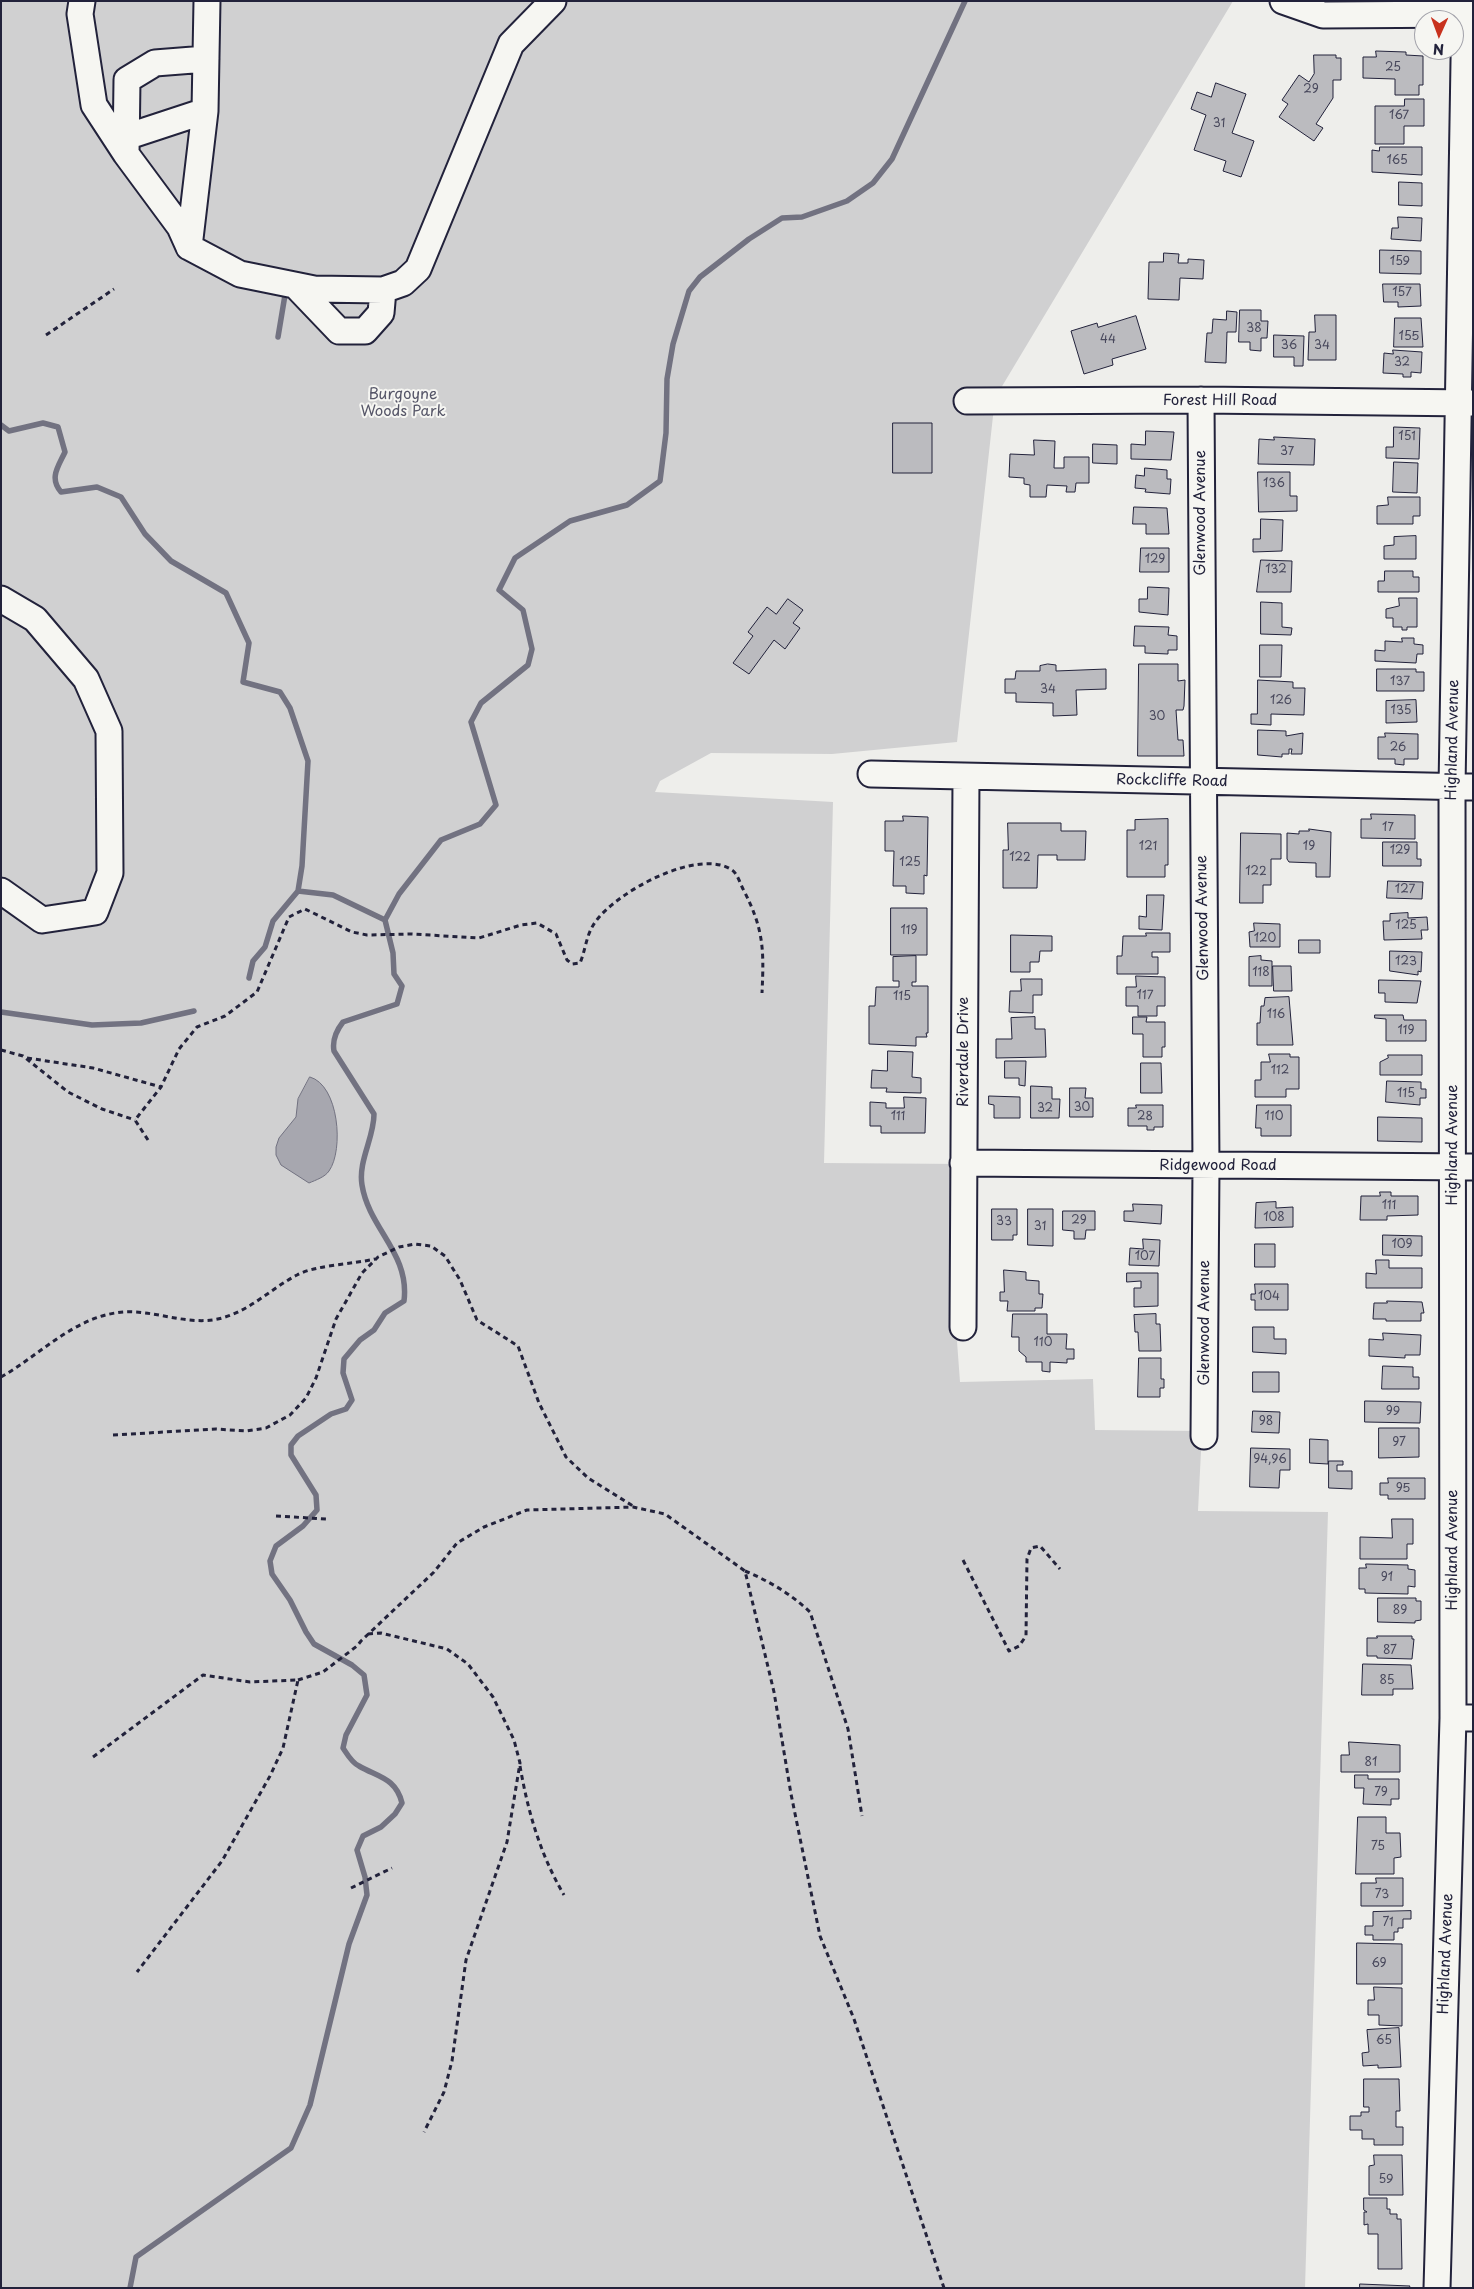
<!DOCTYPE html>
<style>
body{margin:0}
#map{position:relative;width:1474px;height:2289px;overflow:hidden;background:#eeeeeb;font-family:"Playpen Sans",sans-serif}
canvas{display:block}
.frame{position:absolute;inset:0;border:2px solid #22223b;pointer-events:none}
.north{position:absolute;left:1414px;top:10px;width:50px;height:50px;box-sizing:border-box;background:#f6f6f2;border:1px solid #a1a1a9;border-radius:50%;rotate:182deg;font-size:14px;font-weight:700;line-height:20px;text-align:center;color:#22223b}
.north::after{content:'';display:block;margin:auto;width:18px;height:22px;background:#c8321e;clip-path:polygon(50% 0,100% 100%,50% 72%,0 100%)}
</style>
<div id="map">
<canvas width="1474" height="2289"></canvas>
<div class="frame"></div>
<div class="north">N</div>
</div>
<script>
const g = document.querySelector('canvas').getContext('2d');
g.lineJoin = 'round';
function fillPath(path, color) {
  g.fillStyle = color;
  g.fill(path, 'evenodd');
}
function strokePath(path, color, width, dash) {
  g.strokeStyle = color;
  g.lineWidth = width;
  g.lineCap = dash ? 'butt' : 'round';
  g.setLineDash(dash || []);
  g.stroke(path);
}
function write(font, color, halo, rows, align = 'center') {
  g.font = font + ' "Playpen Sans",sans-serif';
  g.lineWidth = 4;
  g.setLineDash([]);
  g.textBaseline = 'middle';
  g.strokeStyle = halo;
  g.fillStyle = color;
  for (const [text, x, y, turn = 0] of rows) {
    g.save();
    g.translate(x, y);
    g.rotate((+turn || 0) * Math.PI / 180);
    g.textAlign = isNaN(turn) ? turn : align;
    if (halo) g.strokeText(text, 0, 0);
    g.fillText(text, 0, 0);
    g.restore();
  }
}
fillPath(new Path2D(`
 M1,1H1233L995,398L957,742L832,754L711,753L660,781L655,792L833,802L824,1163L964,1164L956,1328L960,1382L1093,1379L1095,1430L1202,1431L1198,1511L1328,1512L1305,2288H1Z`), '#d0d0d1');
const water = new Path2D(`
 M310,1077C339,1085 344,1150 329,1171C325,1177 316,1180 309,1183L281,1165L276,1155V1147L279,1138L296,1117L298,1099Z`);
fillPath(water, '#a7a7af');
strokePath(water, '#727281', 1);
strokePath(new Path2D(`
 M278,337L286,289
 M1,425L9,431L43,423L58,427L65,452C58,467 49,478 61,492L97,487L121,497L145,534L171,561L226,593L249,643L243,682L280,692L290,708L308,761L302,866L298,891L333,895L385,920
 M249,978L253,961L265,947L273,921L298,891
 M1,1012L92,1025L141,1023L194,1011
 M130,2288L136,2257L291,2148L310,2105L349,1944L367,1895L365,1877L357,1850L363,1836L381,1827L395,1814L402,1803C396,1778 378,1777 359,1766C352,1763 347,1754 343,1748L346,1735L367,1695L364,1675L352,1665L314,1644L306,1632L290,1600L272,1574L270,1561L276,1546L303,1526L317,1510L316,1495L291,1455V1445L298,1436L331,1414L346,1409L352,1400L343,1373L344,1359L360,1340L374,1330L385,1313L404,1301C410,1253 369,1229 362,1185C358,1161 374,1138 374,1114L334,1051C332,1040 336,1031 343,1022L397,1004L402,986L394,974L393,953L385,920L399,894L441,840L480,824L496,805L471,722L481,703L528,665L532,649L523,610L499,590L515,558L570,521L627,505L660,481L666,433L667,379L673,344L689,291L700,277L749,239L782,218L802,217L847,201L873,183L892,159L965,1`), '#727281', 5.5);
const building = new Path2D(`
 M1376,51L1406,52V55L1423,56V85H1419V95H1395V79L1363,78V57H1376Z
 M1314,55H1336V58H1341V80H1333V98L1316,124L1323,128L1314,141L1279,117L1288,104L1282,100L1299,75L1309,82L1314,74Z
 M1216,83L1246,94L1232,133L1254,141L1241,177L1223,171L1226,161L1194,150L1206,115L1191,109L1197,92L1211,97Z
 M1405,99H1424V126H1404V144H1375V106H1404Z
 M1380,147H1422V175L1372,172V150L1379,151Z
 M1399,182L1422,183V206L1399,205Z
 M1398,217L1422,218L1421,241L1391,239L1392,228H1398Z
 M1380,250L1421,251V274L1380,273Z
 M1164,253L1179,254L1178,263H1188V259L1204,260L1203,279L1180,278L1179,300L1148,299L1149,262H1163Z
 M1383,284H1420L1421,306L1398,307V302H1384Z
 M1240,310H1261V321H1268L1267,338H1261V351L1250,350V342H1239Z
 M1227,311L1237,312L1236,332H1227L1226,363L1205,362L1207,333H1212L1213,319L1226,320Z
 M1315,315H1336V360H1308L1309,332H1315Z
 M1136,316L1146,349L1112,359L1113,365L1084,374L1071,331L1097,323L1098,327Z
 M1395,318H1421L1423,347H1394Z
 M1274,335L1304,336L1303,366H1294V357H1274Z
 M1393,350L1422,352L1421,373L1411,372V377H1403V374L1383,373L1384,353L1393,354Z
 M893,423H932V473H893Z
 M1394,427L1420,428L1419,459L1386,458V447H1393Z
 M1146,431L1174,432L1171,460L1131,459V444L1145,445Z
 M1274,437L1315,439L1314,465L1258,464L1259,439L1274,440Z
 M1034,440L1055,441L1054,468H1064V457H1089V483H1076L1075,492H1066L1067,486L1047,485L1046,497H1030V485L1024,484V478L1009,477L1010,454L1034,455Z
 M1093,444L1117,445V464L1093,463Z
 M1394,462L1418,463L1417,493L1393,492Z
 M1145,468L1167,470V479H1171L1170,494L1145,492L1146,489L1135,488L1136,475L1144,476Z
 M1258,472H1290V496H1297V511L1259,512Z
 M1388,497H1420V516H1413V524H1377V506L1388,505Z
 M1134,507L1167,508L1169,534H1146V524H1133Z
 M1261,519L1283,520L1282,551L1253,552V539H1260Z
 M1416,536V559H1384V546L1394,545V537Z
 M1141,548H1169V572H1140Z
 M1261,560L1292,561L1291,592H1257Z
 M1385,571H1413V577H1419V592H1378V581H1384Z
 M1148,587L1169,588L1168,615L1139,612V599H1147Z
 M1399,598H1417V627H1407V630H1402V627H1393V618H1386V609L1399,606Z
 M788,599L803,610L793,623L800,628L785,649L774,640L749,674L733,663L753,636L748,632L767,607L776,614Z
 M1261,602L1282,603V627L1292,628L1291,635L1261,634Z
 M1135,626L1169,627L1168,635L1177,636V650H1168V654L1145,653V646H1134Z
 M1402,638H1414V644L1423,645V654H1417L1416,663L1375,661V650L1385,651V641L1402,642Z
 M1260,645H1282L1281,677H1260Z
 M1048,664L1056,665V671L1106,669V689L1076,690L1077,715L1053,716V703L1016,702V693H1005V679H1015L1016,671H1040V666Z
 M1139,664H1178V681L1185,680L1184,706L1183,710H1176L1178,740H1183L1184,756H1138Z
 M1377,669H1416V672H1424V691H1377Z
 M1258,680L1293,682V688H1305L1304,715L1271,714V725L1251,724V714H1257Z
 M1416,700L1417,722L1386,723V701Z
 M1258,730L1286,731V736L1303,733L1302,754H1291L1292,749H1289V754H1282V757L1258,755Z
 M1385,733L1418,734V759H1404V765L1395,764V759H1378V737H1385Z
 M1371,814L1415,815V839L1361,838V819H1371Z
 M903,816L928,817L927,876L924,875V894L906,893V886H893L894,851H885V821H903Z
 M1168,819V865H1165V877H1127V830H1135V820Z
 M1008,823H1061V831H1086L1085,860H1057V855H1038L1037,888H1003V850H1008Z
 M1309,829L1331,832L1330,877H1316V863L1289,862L1287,859V833L1299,834V831H1309Z
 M1241,833L1281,834V859H1271V885H1263V903H1240Z
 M1383,842H1417V859H1421V866H1383Z
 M1388,881L1423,882L1422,899L1387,898Z
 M1147,895H1164L1162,930L1139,929V916L1146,917Z
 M891,908H927V955H891Z
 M1408,913V918L1427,917L1428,930H1421L1422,939L1384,940L1383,921H1390V914Z
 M1254,923L1280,924V947H1250L1249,932L1254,931Z
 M1146,933H1170V952H1152V957H1158V974H1117V956H1122L1123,936H1146Z
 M1011,935L1052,936V951H1040L1039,962H1030V972H1011Z
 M1299,940H1320V953H1299Z
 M1390,951L1422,952L1421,972L1418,971V975L1390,971Z
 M916,956V982H912V986H928V1033H926L927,1037H916V1046L869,1044V1006H875L876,987H899V981H893V957Z
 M1261,956V960L1272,961V986H1249V957Z
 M1273,966H1291L1292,991H1274Z
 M1136,976L1165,977V1006H1157V1016H1138V1006H1126V987H1136Z
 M1021,979H1042V995H1033V1013L1009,1012L1010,991H1021Z
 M1379,980L1421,981L1417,1003L1385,1002V993H1379Z
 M1289,997L1293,1045H1257V1023H1260L1261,1006H1264L1265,998Z
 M1375,1015H1403L1404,1020H1426V1041H1386V1019L1375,1018Z
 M1035,1017V1029H1045L1046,1057L996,1058V1039H1012L1011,1018Z
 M1133,1017H1147L1146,1022H1165V1047H1162V1057H1143V1034H1133Z
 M888,1051L913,1052L912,1077L921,1078V1093L886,1092L887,1088H871L872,1070L887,1071Z
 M1269,1054H1290V1057H1299V1089H1286V1097H1255V1080H1261V1062H1270Z
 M1388,1055H1422V1075H1380V1062L1388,1058Z
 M1005,1061H1026L1025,1086L1019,1085V1078H1005Z
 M1141,1063H1161L1162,1093H1141Z
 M1387,1081L1421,1082V1089H1426V1098H1420V1105L1386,1102Z
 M1031,1086L1052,1087V1099H1060L1059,1118H1031Z
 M1070,1088H1086L1085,1098H1093V1117H1070Z
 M989,1096L1020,1097V1118H994V1105L989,1104Z
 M904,1097L926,1098L925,1133H881V1126H870V1102L886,1103V1108H904Z
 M1136,1105H1163V1127H1154V1130H1147V1126H1128V1108H1136Z
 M1257,1105H1291V1136H1261V1128H1256Z
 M1378,1117L1422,1118V1142L1378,1141Z
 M1380,1192H1391V1196H1418V1215L1387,1216V1220H1360L1361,1196H1380Z
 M1276,1202V1208L1293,1207V1227L1255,1228L1256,1203Z
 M1133,1204L1162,1205L1161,1224L1124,1221V1211H1133Z
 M992,1209H1017V1235H1013V1240H992Z
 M1028,1209H1053V1246L1028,1245Z
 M1063,1211H1095V1230H1086L1085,1239H1074V1231L1063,1230Z
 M1383,1235L1422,1236V1256L1383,1255Z
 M1143,1239L1160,1240L1159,1266L1129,1265L1130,1248L1143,1249Z
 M1255,1244H1275V1267H1255Z
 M1376,1260H1389V1268H1422V1288H1366V1273L1376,1274Z
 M1004,1270L1026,1272V1280L1039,1281V1294H1043L1042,1308H1035V1311H1007L1008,1301H1000V1292H1004Z
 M1127,1273H1158V1306L1134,1307V1288H1141V1281L1127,1282Z
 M1255,1284H1288V1310H1255V1300H1251V1294H1255Z
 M1387,1301L1422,1302L1424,1313H1421V1321H1386V1319H1373L1374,1303H1387Z
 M1013,1314H1047V1334H1067L1066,1349H1074V1359H1067V1363L1050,1362V1372L1042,1371V1362H1026V1357L1019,1351V1337H1012Z
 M1156,1314V1324H1160L1161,1351H1139L1138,1332H1135L1134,1315Z
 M1253,1327H1274V1339H1286V1354L1253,1352Z
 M1383,1333L1421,1335L1420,1355H1405V1358L1369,1356V1339L1383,1340Z
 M1139,1358H1161V1379H1164V1388H1160V1397H1138Z
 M1383,1366L1413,1367V1377H1419V1389H1382Z
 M1253,1372H1279V1392H1253Z
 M1365,1401L1421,1402L1420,1423L1365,1422Z
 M1253,1411L1280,1412L1279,1433L1252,1432Z
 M1379,1428H1419V1457L1379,1458Z
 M1310,1439L1328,1440V1464L1310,1463Z
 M1251,1448L1290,1449V1470H1280L1279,1488L1250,1487Z
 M1329,1461H1343V1465H1337V1471H1352V1489L1329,1488Z
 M1388,1478H1425V1499H1388V1495H1380V1483H1388Z
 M1392,1519H1413V1544H1407V1559H1360V1537L1392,1538Z
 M1366,1564L1408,1565V1569L1415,1570V1587L1408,1586V1594L1365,1593V1589H1359V1568H1366Z
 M1378,1598H1416V1601H1421V1620L1415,1621V1623L1378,1622Z
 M1377,1636H1412V1639H1414L1412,1659L1377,1658V1656H1367V1638H1377Z
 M1363,1664L1411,1665L1413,1689H1393V1695H1362Z
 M1349,1742L1400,1745V1772H1341V1755H1349Z
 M1355,1775H1368V1779H1399V1799H1391V1805L1363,1804L1364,1788H1355Z
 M1358,1817H1386V1833H1400L1401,1857L1394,1858V1874H1356Z
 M1376,1878H1403V1906H1361V1883H1376Z
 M1411,1911V1919H1403V1928H1398V1932H1394V1940H1373V1935H1365V1926H1373V1912Z
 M1357,1943L1402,1944V1984H1357Z
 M1374,1987L1402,1988V2026L1379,2025V2015H1368V2000H1374Z
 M1399,2028L1401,2067L1378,2068V2065L1363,2066L1362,2053L1369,2052L1367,2030Z
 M1364,2079H1399L1400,2111H1396V2127H1403V2145H1374V2139H1362V2130H1350V2116H1361V2112H1369V2107H1364Z
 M1374,2155H1402L1403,2195H1369V2166L1374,2165Z
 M1364,2198H1387V2209H1390V2214H1397V2219H1401L1402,2269H1378V2234H1368V2224L1364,2225V2212H1367L1364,2210Z
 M1360,2284L1410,2286L1409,2288H1360Z`);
fillPath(building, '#bbbbbf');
strokePath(building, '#22223b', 1);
const minor = new Path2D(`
 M82,1L80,14L94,105L126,154L180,227L189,247
 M207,1L205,111L189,247L240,274L314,289L383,290L403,283L418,269L511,44L553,1
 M1283,1L1323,15L1473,14
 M126,137L205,111
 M126,154L127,80L155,63L206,59
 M296,286L339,331H365L381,313L383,290
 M1201,400L1206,1166L1204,1436
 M967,401L1201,400L1472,403
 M1,599L35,619L86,679L109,731L110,873L95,912L42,920L1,891
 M871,774L1473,787
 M963,1163L1473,1167
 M963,1327L966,777
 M1453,1718H1473
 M1437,2288L1453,1718L1452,787L1465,1`);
strokePath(minor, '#22223b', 29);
strokePath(new Path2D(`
 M46,335L114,289
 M1,1050L23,1056L68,1092L102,1109L135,1120
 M27,1058L93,1068L161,1087
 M148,1140L135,1120L161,1087L179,1049L197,1027L225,1016L257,992L289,917L305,909L352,932L367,935L412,934L479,938L521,925L537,923L556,934L567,960L572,964L580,963C586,949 586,934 596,921C617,892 698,847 732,870C737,873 740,883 743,889C764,929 764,950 762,993
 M1,1377C40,1355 76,1315 124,1312C156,1310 190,1327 222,1318C251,1310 272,1288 297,1275C315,1265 354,1264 375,1259
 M113,1435L216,1429L246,1431L266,1428L290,1415L306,1398L316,1378L336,1319L362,1273L378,1257L399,1247L415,1244L431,1246L445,1256L460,1280L477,1320L518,1346L539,1403L566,1457L588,1478L633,1506
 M276,1516L326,1519
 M963,1560L1009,1651L1019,1646L1026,1636L1027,1559L1031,1548L1040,1546L1060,1569
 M745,1571C769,1581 791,1594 810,1612L848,1729L862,1816
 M368,1634L381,1633L447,1649L468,1664L493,1697L514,1740L520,1763L507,1842L466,1960L452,2061L444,2092L424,2132
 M298,1680L323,1672L357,1646L361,1641L434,1572L457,1543L484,1527L527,1510L633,1507L665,1514L745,1571L774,1692L791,1794L820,1936L854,2019L944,2288
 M93,1757L203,1675L250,1682L298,1680L283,1748L270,1776L222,1861L137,1972
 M520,1766C528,1812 540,1854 564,1895
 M351,1888L392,1868`), '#22223b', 3, [5, 4]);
strokePath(minor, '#f6f6f2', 25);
write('12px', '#48485c', null, [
 ["25",1393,68],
 ["29",1311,90],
 ["167",1399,116],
 ["31",1219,124],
 ["165",1397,161],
 ["159",1400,262],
 ["157",1402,293],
 ["38",1254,329],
 ["155",1409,337],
 ["44",1108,340],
 ["36",1289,346],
 ["34",1322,346],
 ["32",1402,363],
 ["151",1407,437],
 ["37",1287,452],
 ["136",1274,484],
 ["129",1155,560],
 ["132",1276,570],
 ["137",1400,682],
 ["34",1048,690],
 ["126",1281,701],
 ["135",1401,711],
 ["30",1157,717],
 ["26",1398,748],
 ["17",1388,828],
 ["121",1148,847],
 ["19",1309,847],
 ["129",1400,851],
 ["122",1020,858],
 ["125",910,863],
 ["122",1256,872],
 ["127",1405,890],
 ["125",1406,926],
 ["119",909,931],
 ["120",1265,939],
 ["123",1406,962],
 ["118",1261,973],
 ["117",1145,996],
 ["115",902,997],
 ["116",1276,1015],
 ["119",1406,1031],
 ["112",1280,1071],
 ["115",1406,1094],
 ["30",1082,1108],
 ["32",1045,1109],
 ["111",898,1117],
 ["28",1145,1117],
 ["110",1274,1117],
 ["111",1389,1206],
 ["108",1274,1218],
 ["29",1079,1221],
 ["33",1004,1222],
 ["31",1040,1227],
 ["109",1402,1245],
 ["107",1145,1257],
 ["104",1269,1297],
 ["110",1043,1343],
 ["99",1393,1412],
 ["98",1266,1422],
 ["97",1399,1443],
 ["94,96",1270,1460],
 ["95",1403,1489],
 ["91",1387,1578],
 ["89",1400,1611],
 ["87",1390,1651],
 ["85",1387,1681],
 ["81",1371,1763],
 ["79",1381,1793],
 ["75",1378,1847],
 ["73",1382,1895],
 ["71",1388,1923],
 ["69",1379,1964],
 ["65",1384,2041],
 ["59",1386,2180]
]);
write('15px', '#565668', '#f6f6f2', [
 ["Burgoyne",403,395],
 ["Woods Park",403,412]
]);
write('15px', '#22223b', '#f6f6f2', [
 ["Forest Hill Road",1220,401],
 ["Glenwood Avenue",1201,513,-90],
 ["Highland Avenue",1453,740,-89],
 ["Rockcliffe Road",1172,781,1],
 ["Glenwood Avenue",1203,918,-91],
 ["Riverdale Drive",964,1052,-90],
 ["Highland Avenue",1453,1145,-90],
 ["Ridgewood Road",1218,1166],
 ["Glenwood Avenue",1205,1323,-90],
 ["Highland Avenue",1453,1550,-90],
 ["Highland Avenue",1446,1954,-88]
]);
</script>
